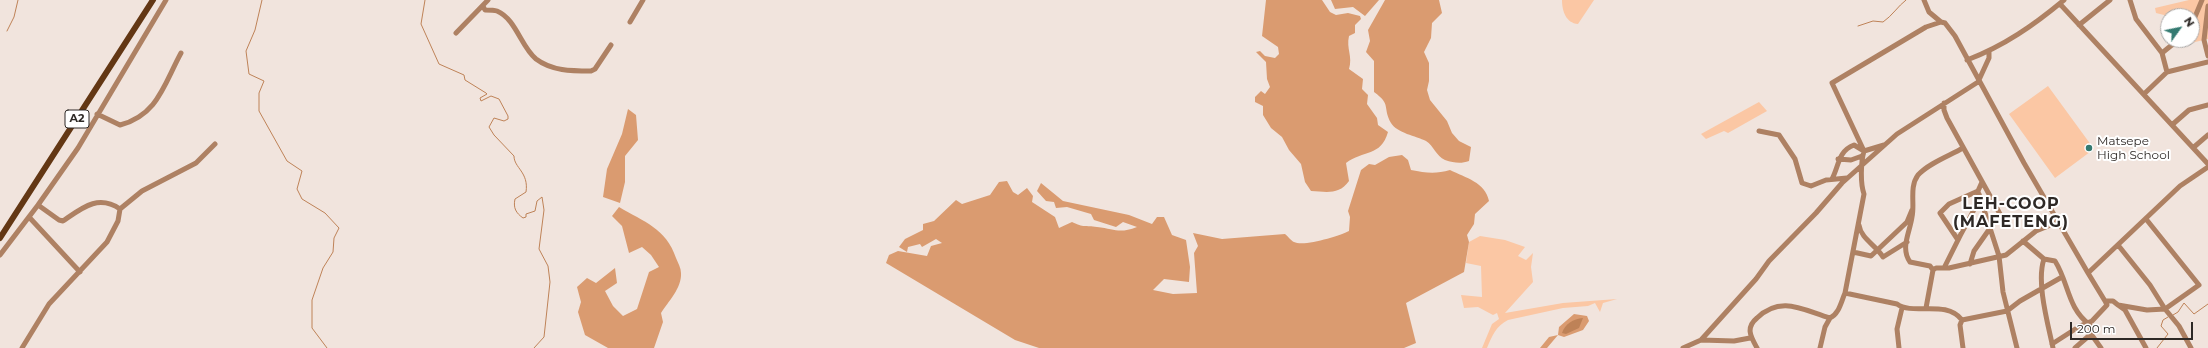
<!DOCTYPE html>
<style>
body{margin:0}
#map{position:relative;width:2208px;height:348px;overflow:hidden;background:#f1e4dd;font-family:Montserrat,sans-serif}
canvas{display:block}
.north{position:absolute;left:2160px;top:8px;width:40px;height:40px;box-sizing:border-box;background:#fff;border:1px solid #aba9a8;border-radius:50%;rotate:57deg;font-size:11px;font-weight:700;line-height:16px;text-align:center;color:#2e2926}
.north::after{content:'';display:block;margin:auto;width:14px;height:18px;background:#347a71;clip-path:polygon(50% 0,100% 100%,50% 72%,0 100%)}
.scale{position:absolute;left:2070px;top:322px;width:123px;height:18px;box-sizing:border-box;border:2px solid #2e2926;border-top:0;padding-left:5px;font-size:12px;line-height:14px;white-space:nowrap;color:#2e2926;-webkit-text-stroke:3px #fff;paint-order:stroke}
</style>
<div id="map">
<canvas width="2208" height="348"></canvas>
<div class="north">N</div>
<div class="scale">200 m</div>
</div>
<script>
const g = document.querySelector('canvas').getContext('2d');
g.lineJoin = 'round';
function fillPath(path, color) {
  g.fillStyle = color;
  g.fill(path, 'evenodd');
}
function strokePath(path, color, width, dash) {
  g.strokeStyle = color;
  g.lineWidth = width;
  g.lineCap = dash ? 'butt' : 'round';
  g.setLineDash(dash || []);
  g.stroke(path);
}
function write(font, color, halo, rows, align = 'center') {
  g.font = font + ' Montserrat,sans-serif';
  g.lineWidth = 4;
  g.setLineDash([]);
  g.textBaseline = 'middle';
  g.strokeStyle = halo;
  g.fillStyle = color;
  for (const [text, x, y, turn = 0] of rows) {
    g.save();
    g.translate(x, y);
    g.rotate((+turn || 0) * Math.PI / 180);
    g.textAlign = isNaN(turn) ? turn : align;
    if (halo) g.strokeText(text, 0, 0);
    g.fillText(text, 0, 0);
    g.restore();
  }
}
fillPath(new Path2D(`
 M1562,0H1594L1578,24C1566,23 1562,11 1562,0Z
 M2189,0H2208V39L2182,45L2179,40H2192V16H2168V22L2164,15L2156,13L2155,8Z
 M2048,86L2094,149L2055,178L2009,114Z
 M1759,102L1767,111L1728,133L1724,131L1706,139L1701,134Z
 M1480,236L1505,240L1525,247L1518,256L1526,260L1533,253L1531,267L1533,282L1505,313L1563,303L1617,299L1603,303L1600,312L1595,303L1588,306L1563,308L1508,320C1496,326 1492,336 1487,348H1482L1492,324L1499,319L1497,313L1493,315L1478,307L1464,308L1461,295L1482,297L1481,266L1466,263L1469,242Z`), '#fbc7a4');
fillPath(new Path2D(`
 M1266,0H1322L1330,12L1336,15L1348,13L1360,16L1361,19L1355,25V33L1349,36C1346,49 1353,56 1349,69L1363,79L1362,89L1368,95L1367,104L1377,118L1378,125L1388,132C1381,157 1363,150 1346,163L1349,181C1339,195 1327,192 1311,191L1305,182L1301,164L1289,150L1282,137L1271,128L1263,115V106L1255,102V97L1261,91L1265,94L1270,87L1267,79L1266,62L1256,52L1260,51L1265,56L1275,58L1279,54L1278,47L1262,36Z
 M1331,0H1379L1365,16L1353,7L1335,9Z
 M1385,0H1439L1442,13L1432,23L1431,38L1424,52L1429,63V81L1427,90L1430,100L1447,121L1452,133L1459,141L1471,147L1469,161C1461,164 1454,163 1445,160C1436,156 1434,146 1426,141C1416,136 1397,133 1391,123C1382,107 1392,105 1374,92V61L1366,52L1370,41L1368,30Z
 M628,109L636,115L638,140L625,156V182L620,203L603,197L607,169L622,134Z
 M1402,155L1408,160L1411,170C1426,173 1436,174 1450,170C1466,178 1485,182 1489,201L1475,214L1474,224L1467,235L1469,242L1464,272L1406,303L1416,343L1404,348H1039L1015,340L886,263L889,255L898,251L927,256L931,246L942,243L936,239L922,247L920,244L908,247L907,252L899,247L905,239L923,230V224L934,221L956,200L962,204L990,195L999,182L1007,181L1013,192L1018,195L1027,188L1033,196L1032,202L1055,217L1059,228L1072,222C1084,228 1085,225 1097,227C1115,229 1119,234 1137,227L1123,222L1116,227L1094,220L1091,214L1067,207L1056,208L1054,202L1046,201L1037,191L1041,183L1063,201L1129,215L1152,224L1157,217H1164L1172,235L1186,240L1190,267L1189,282L1164,279L1153,290L1173,294L1197,293L1194,253L1198,246L1193,233L1222,239L1285,234C1288,236 1291,241 1294,242C1304,247 1339,236 1349,231L1350,217L1348,211L1361,170L1369,164L1375,165L1389,157Z
 M619,207C644,222 666,228 676,258C678,263 681,268 681,273C682,288 668,302 661,313L663,322L654,348H608L585,335L578,312L581,302L577,287L587,278L596,283L615,268L617,283L605,291L613,306L623,316L637,309L649,272L659,267L651,255L642,247L629,253L622,226L612,216Z
 M1574,314L1587,316L1589,321L1583,330L1564,337L1558,335L1547,348H1540L1549,337L1558,335L1559,327Z`), '#da9b70');
fillPath(new Path2D(`
 M1583,318L1579,328L1566,334L1562,333C1565,324 1573,319 1583,318Z`), '#be8257');
strokePath(new Path2D(`
 M262,0L255,30L246,51L249,74L264,81L259,93V111L287,161L302,171L297,189L302,199L325,213L339,228L334,238L333,252L323,268L312,300V328L327,348
 M425,0L421,24L439,64L464,75L465,80L486,93L487,94L480,98L481,101L491,96L499,99L508,116V119L504,121L494,118L489,127L494,135L514,156C514,168 529,172 526,192L515,199C513,208 516,213 523,218L526,217V214L535,211L537,201L542,197L544,210L539,249L548,266L550,282L544,337L534,348
 M1858,26L1873,21L1883,22C1892,16 1898,6 1906,0
 M7,31L14,17L18,0
 M2173,315L2178,312L2184,303L2194,314L2208,304
 M2157,348L2168,334L2161,326L2163,320L2168,317`), '#be8257', 1);
strokePath(new Path2D(`
 M1924,0L1929,12L1941,22
 M2130,0L2136,19L2162,53L2167,72
 M2060,4L2208,164
 M483,6L485,10C489,10 494,10 497,11C516,19 521,47 536,59C552,71 571,71 591,71L595,69L611,45
 M2208,6L2204,40L2208,56
 M630,22L643,0
 M2192,24L2202,0
 M2079,25L2110,0
 M456,33L488,0
 M2162,53L2178,40
 M1967,60C2004,46 2034,25 2064,0
 M2144,94L2167,72L2208,62
 M1944,103V110L1947,118L2000,214L1974,251L1970,264
 M97,114L120,125C158,115 164,84 181,53
 M2173,124L2189,110L2208,105
 M1759,131L1779,135L1795,159L1802,183L1811,186L1826,180L1847,178
 M1884,145L1864,151L1832,83L1926,27L1941,22L1945,23L1955,36L2024,163L2088,273L2180,186L2208,167
 M2194,147L2208,135
 M1838,159L1851,160L1862,156
 M1978,191C1981,203 1963,228 1958,240L1940,213L1949,204L1978,191L1982,182
 M1979,194L1999,256L2003,292L2017,348
 M38,205L59,220L63,221C82,208 98,194 120,209
 M29,217L80,272
 M1859,225C1861,239 1876,245 1883,257L1907,242
 M2023,241L2044,259L2055,261C2069,283 2067,308 2090,325L2091,334L2101,348
 M2118,245L2150,285L2165,309L2199,285L2146,219
 M1853,252L1871,256L1907,222L1912,210
 M0,255L38,205L78,148L166,0
 M2044,259C2036,282 2048,324 2053,348
 M1944,268L1958,240
 M1933,270L1936,268H1949L2006,255L2036,231L2058,222
 M2088,273L2105,301H2113L2118,305
 M1845,293L1897,304C1913,316 1946,299 1962,320
 M1926,308L1933,270L1930,266L1910,262C1900,248 1910,232 1912,217C1915,204 1909,187 1918,175C1929,163 1949,156 1963,148
 M1701,340L1756,279L1769,261L1816,213L1842,183L1897,134L1978,82L1989,58V52
 M2052,344L2080,326L2092,321L2107,305L2105,301
 M22,348L49,304L107,242L118,221L120,209L142,191L196,163L215,144
 M1683,348L1701,340L1734,341L1750,338
 M1757,348C1751,337 1745,328 1757,318C1781,295 1803,310 1830,318C1839,314 1841,302 1845,293L1864,194C1860,183 1861,161 1864,151L1854,145C1838,151 1839,166 1832,179
 M1820,348L1825,327L1830,318
 M1899,348L1897,329L1902,308
 M1963,348L1960,325L1962,320L2007,311L2020,301L2062,277
 M2075,348L2091,334
 M2146,348L2125,310L2118,305L2147,310L2165,309L2179,326L2191,348`), '#ae8163', 5);
strokePath(new Path2D(`
 M0,238L153,0`), '#633714', 6);
for (const [x, y, r, color] of [
 [2089,148,4,"#347a71"]
]) {
  const dot = new Path2D();
  dot.arc(x, y, r, 0, 2 * Math.PI);
  g.fillStyle = color;
  g.fill(dot);
  strokePath(dot, '#fff', 1.5);
}
for (const [x, y, w] of [
 [77,119,24]
]) {
  const box = new Path2D();
  box.roundRect(x - w / 2, y - 9, w, 18, 3);
  g.fillStyle = '#fff';
  g.fill(box);
  strokePath(box, '#2e2926', 1);
}
write('bold 11px', '#2e2926', null, [
 ["A2",77,119]
]);
write('12px', '#2e2926', '#fff', [
 ["Matsepe",2097,141],
 ["High School",2097,155]
], 'left');
g.letterSpacing = '1px';
write('bold 16px', '#2e2926', '#fff', [
 ["LEH-COOP",2011,204],
 ["(MAFETENG)",2011,222]
]);
g.letterSpacing = '0px';
</script>
